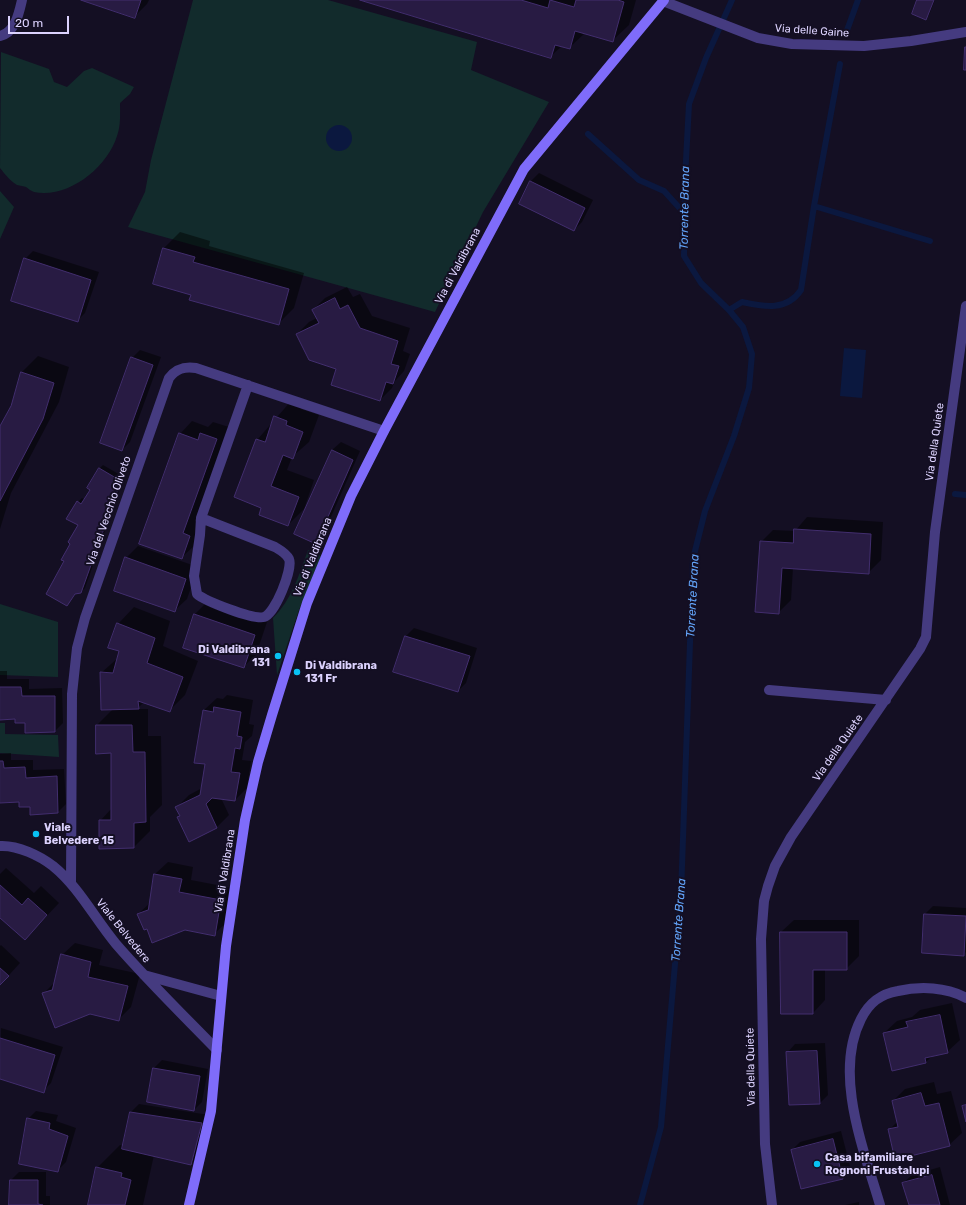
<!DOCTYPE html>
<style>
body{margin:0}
#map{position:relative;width:966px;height:1205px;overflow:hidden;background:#140f23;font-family:Rubik,sans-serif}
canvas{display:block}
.scale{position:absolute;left:8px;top:16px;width:61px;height:18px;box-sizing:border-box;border:2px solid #dcd2fe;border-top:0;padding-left:5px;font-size:12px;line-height:14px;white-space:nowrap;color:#dcd2fe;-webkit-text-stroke:3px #140f23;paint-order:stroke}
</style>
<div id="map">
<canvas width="966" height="1205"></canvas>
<div class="scale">20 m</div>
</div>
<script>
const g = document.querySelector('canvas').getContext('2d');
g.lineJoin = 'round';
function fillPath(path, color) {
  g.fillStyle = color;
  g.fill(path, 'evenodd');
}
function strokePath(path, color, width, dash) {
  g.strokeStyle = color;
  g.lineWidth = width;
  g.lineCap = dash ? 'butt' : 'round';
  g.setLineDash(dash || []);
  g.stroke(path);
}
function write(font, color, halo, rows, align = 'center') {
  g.font = font + ' Rubik,sans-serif';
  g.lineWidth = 4;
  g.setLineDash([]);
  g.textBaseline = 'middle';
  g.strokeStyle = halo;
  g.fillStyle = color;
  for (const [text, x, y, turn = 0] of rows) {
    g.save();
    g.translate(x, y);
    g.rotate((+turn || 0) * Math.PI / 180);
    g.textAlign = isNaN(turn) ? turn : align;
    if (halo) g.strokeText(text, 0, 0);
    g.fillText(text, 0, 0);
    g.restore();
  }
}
fillPath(new Path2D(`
 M193,0H328L477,42L471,70L549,102L483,212L435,312L128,227L145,192L151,160Z
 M1,52L49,69L54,82L67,87L84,71L92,68L134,87L130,94L120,103C120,114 121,125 117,136C107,168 68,199 34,192C31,191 29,189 26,187C24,186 20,186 17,185C10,181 5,174 0,168Z
 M0,191L14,207L0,239Z
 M308,550L321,556L299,610L277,675L273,618C292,599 299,575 308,550Z
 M0,604L58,622V677L0,675Z
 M0,723H5V734L58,735L59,757L0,753Z`), '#122b2c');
fillPath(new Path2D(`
 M326 138a13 13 0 1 1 26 0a13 13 0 1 1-26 0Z
 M844,348L866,350L862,398L840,396Z`), '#0b183f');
fillPath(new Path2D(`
 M83,0H149L147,4L135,16Z
 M363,0H636L629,25L612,41L585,33L569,48L562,46L551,56Z
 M918,0H935L929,15L926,19Z
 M539,173L593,200L582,222L574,230L531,181Z
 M180,232L210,241L209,246L304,273L294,308L278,324L192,294L164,248Z
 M33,251L99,272L85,313L77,321L25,259Z
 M347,287L353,297L360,294L372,316L410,328L403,351L410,354L404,371L395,381L392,388L380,400L297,334L309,322L317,318L313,310L325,298Z
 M140,350L161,357L130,442L122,450L132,358Z
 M38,356L69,367L59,402L11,493L0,529V428L12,406L22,372Z
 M291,401L302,405L301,409L319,415L309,442L292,457L287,470L314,480L304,509L288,525L263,507L257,440Z
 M192,421L208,427L213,422L229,427L195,521L201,523L194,546L181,558L180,434Z
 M341,442L360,451L323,535L315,543L332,450Z
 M103,465L124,477L85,588L81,592L76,593L67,605L66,561L79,525L78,502L82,498L85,500L99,469Z
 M807,517L883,522L881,560L868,573L793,568L791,600L778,613L761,542L773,530L795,531Z
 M138,546L198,567L187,599L174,611L126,558Z
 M207,602L267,622L256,655L243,667L184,647L195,614Z
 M134,607L170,621L163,646L198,661L185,695L169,711L144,702L137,709H148V736H161L162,805L150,817V831L134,847L100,821L112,808V752L97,725L113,709L101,673L119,657L120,651L118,624Z
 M414,628L477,648L466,683L458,691L395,671L406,636Z
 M0,671H7V679H29V689L62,688L63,723L55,731L15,718L0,719Z
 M227,695L253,700L249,724L254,725L252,736L245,742L242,760L251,761L247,788L235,800L221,798L229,815L217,827L189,841L178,817L180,815L177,807L189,795L202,788L206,763L204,710L217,698L223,699Z
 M11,753V760H33V770L64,769L66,804L58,812L31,806L20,801L0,802V754Z
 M168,862L193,867L191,880L233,888L227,922L214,934L185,929L138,914L151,902L155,874Z
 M6,868L34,893L41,886L59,903L25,939L0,917V874Z
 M933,906L966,908V952L963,955L923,952L925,914Z
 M794,920H859V956L846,969H825V1000L813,1013L781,932Z
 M75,943L103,950L99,965L140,974L131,1007L119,1019L43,994L56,981L62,955Z
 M1,945L20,963L0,985V946Z
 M952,1003L960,1040L947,1052L933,1055L926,1062L884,1033L897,1021L912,1017L920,1010Z
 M1,1028L63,1047L51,1083L43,1091L0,1078Z
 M825,1043L828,1095L820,1103L787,1053L795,1044Z
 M162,1060L208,1069L202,1102L194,1110L154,1068Z
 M934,1082L937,1094L951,1091L962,1133L949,1145L889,1130L898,1121L893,1101L905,1089Z
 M139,1104L209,1115L199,1155L191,1164L154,1155L143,1205H89L97,1168L120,1145L124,1146L131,1112Z
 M36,1111L58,1115L56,1121L76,1128L66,1162L57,1171L28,1119Z
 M841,1131L851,1170L843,1178L802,1188L792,1150L800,1142Z
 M940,1167L950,1205H910L903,1183L912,1175Z
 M19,1172H46V1196H50V1205H10L11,1180Z
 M859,1202V1205H845Z`), '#0007');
strokePath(new Path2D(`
 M846,33L858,0
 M588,134L639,180L664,191L685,214
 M814,206L930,241
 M729,310L742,302C765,307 787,311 801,290L814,206L840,64
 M955,494L966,495
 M640,1205L661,1127L681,894L693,559L705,511L734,436L749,388L752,354L743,327L729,310L701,283L684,256L685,179L689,104L706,58L732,0`), '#0b183f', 6);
const building = new Path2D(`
 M81,0H141L135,18Z
 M360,0H521L548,8L550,0L574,7L576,0H618L624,2L613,42L575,31L570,49L555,45L551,58Z
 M917,0H934L926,20L912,14Z
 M965,47H966V70H964Z
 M530,181L585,208L574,231L519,204Z
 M163,248L195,257L193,262L289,289L279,325L189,300L191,295L153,284Z
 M24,258L91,280L78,322L11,301Z
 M335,298L340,309L348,305L360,328L398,341L391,364L399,366L393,384L386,382L380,401L331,385L336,369L309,360L296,334L319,323L312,310Z
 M131,357L153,365L122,451L100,443Z
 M21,372L54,383L43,419L0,501V426L11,406Z
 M274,416L287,421L286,425L303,432L293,459L283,455L271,486L299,497L288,526L259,515L261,508L234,497L256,439L265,442Z
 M179,433L198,440L200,433L217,439L183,533L190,536L182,559L139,544Z
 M332,450L353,460L316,544L294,534Z
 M99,468L121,481L81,593L75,594L67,606L46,594L64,561L61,560L70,544L68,542L78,525L66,519L77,501L81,504L90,490L87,488Z
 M794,529L871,534L869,574L782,568L779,614L755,612L760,541L793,543Z
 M125,557L186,579L175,612L114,591Z
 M194,614L255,635L244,668L183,648Z
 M117,623L155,638L147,663L183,677L170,712L138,701L139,709L101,710L100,672L113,673L119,651L108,648Z
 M405,636L470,656L458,692L393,672Z
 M0,687H21L22,696H55V732L25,733V723H15V719L0,720Z
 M214,707L241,712L237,736L242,737L240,749L235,748L231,772L240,773L235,801L212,798L206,804L217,828L189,842L177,817L180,816L175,807L200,795L205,764L194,763L203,710L213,712Z
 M96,725H132L133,752H145L146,822L134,823V848L99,849V820H111V753L96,754Z
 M0,761H3L4,768L25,767L26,778L57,776L58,813L30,815V807H19V802L0,803Z
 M154,874L182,879L179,892L221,900L215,936L185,930L152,943L147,929L144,930L137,914L148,910Z
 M0,885L22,905L28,898L47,915L25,940L0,918Z
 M924,914L966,916L964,956L922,953Z
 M780,932H847V970H813V1014H781Z
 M61,954L91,962L88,977L128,986L119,1021L90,1014L55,1028L42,993L52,990Z
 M0,968L9,976L0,985Z
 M940,1015L948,1053L925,1058L926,1063L892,1071L883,1033L908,1027L906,1022Z
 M0,1038L55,1055L44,1093L0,1079Z
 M817,1051L820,1104L789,1105L786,1052Z
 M153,1068L200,1076L194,1111L147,1102Z
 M921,1093L925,1106L939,1103L950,1146L895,1160L888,1129L898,1127L892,1101Z
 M966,1105V1122L962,1106Z
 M130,1112L202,1123L191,1165L122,1149Z
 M27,1118L50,1123L49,1129L68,1136L58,1172L19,1164Z
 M833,1139L843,1179L801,1189L791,1150Z
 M96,1167L122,1173L121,1177L131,1180L125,1205H88Z
 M932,1175L940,1205H909L902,1183Z
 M10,1180H38V1204L43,1205H9Z`);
fillPath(building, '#281b43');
strokePath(building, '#422e6e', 1);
strokePath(new Path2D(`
 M663,1L758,38L792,44L864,46L911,41L966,32
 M0,36C15,33 19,13 22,0
 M201,518L275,547C280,550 286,553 289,559C293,569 275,614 264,617C253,620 205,601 197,594L194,576L200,535L201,518L248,385
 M769,690L886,700
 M0,846C18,845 40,856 53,866C79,887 95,919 116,944C148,981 183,1015 217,1050
 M71,883L72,694L77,648L85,618L169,378C176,369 184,366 196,368L384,431
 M144,975L221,996
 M772,1205L765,1144L761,939L764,901L768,886L775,866L791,837L920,649L926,637L935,532L966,306
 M880,1205C864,1150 833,1074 861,1019C869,1003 880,994 898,991C920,986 947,987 966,998`), '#453b80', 10);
strokePath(new Path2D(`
 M189,1205L211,1111L226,946L245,820L258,762L272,715L307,603L351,496L384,431L524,169L664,0`), '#7f6cfa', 10);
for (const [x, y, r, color] of [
 [278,656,4,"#08c2f4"],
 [297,672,4,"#08c2f4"],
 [36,834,4,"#08c2f4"],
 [817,1164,4,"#08c2f4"]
]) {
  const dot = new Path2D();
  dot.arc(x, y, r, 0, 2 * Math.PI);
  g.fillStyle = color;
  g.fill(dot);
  strokePath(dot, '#140f23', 1.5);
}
write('11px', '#dcd2fe', '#140f23', [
 ["Via delle Gaine",812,31,4],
 ["Via di Valdibrana",458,266,-62],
 ["Via della Quiete",935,442,-82],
 ["Via del Vecchio Oliveto",109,511,-71],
 ["Via di Valdibrana",313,557,-68],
 ["Via della Quiete",838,748,-55],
 ["Via di Valdibrana",225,871,-81],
 ["Viale Belvedere",123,931,51],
 ["Via della Quiete",751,1067,-91]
]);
write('bold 11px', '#dcd2fe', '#140f23', [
 ["Di Valdibrana",270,650,"right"],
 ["131",270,663,"right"],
 ["Di Valdibrana",305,666],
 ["131 Fr",305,679],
 ["Viale",44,828],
 ["Belvedere 15",44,841],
 ["Casa bifamiliare",825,1158],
 ["Rognoni Frustalupi",825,1171]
], 'left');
write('italic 12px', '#63a4fa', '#140f23', [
 ["Torrente Brana",685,208,-89],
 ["Torrente Brana",693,596,-87],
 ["Torrente Brana",679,920,-86]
]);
</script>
